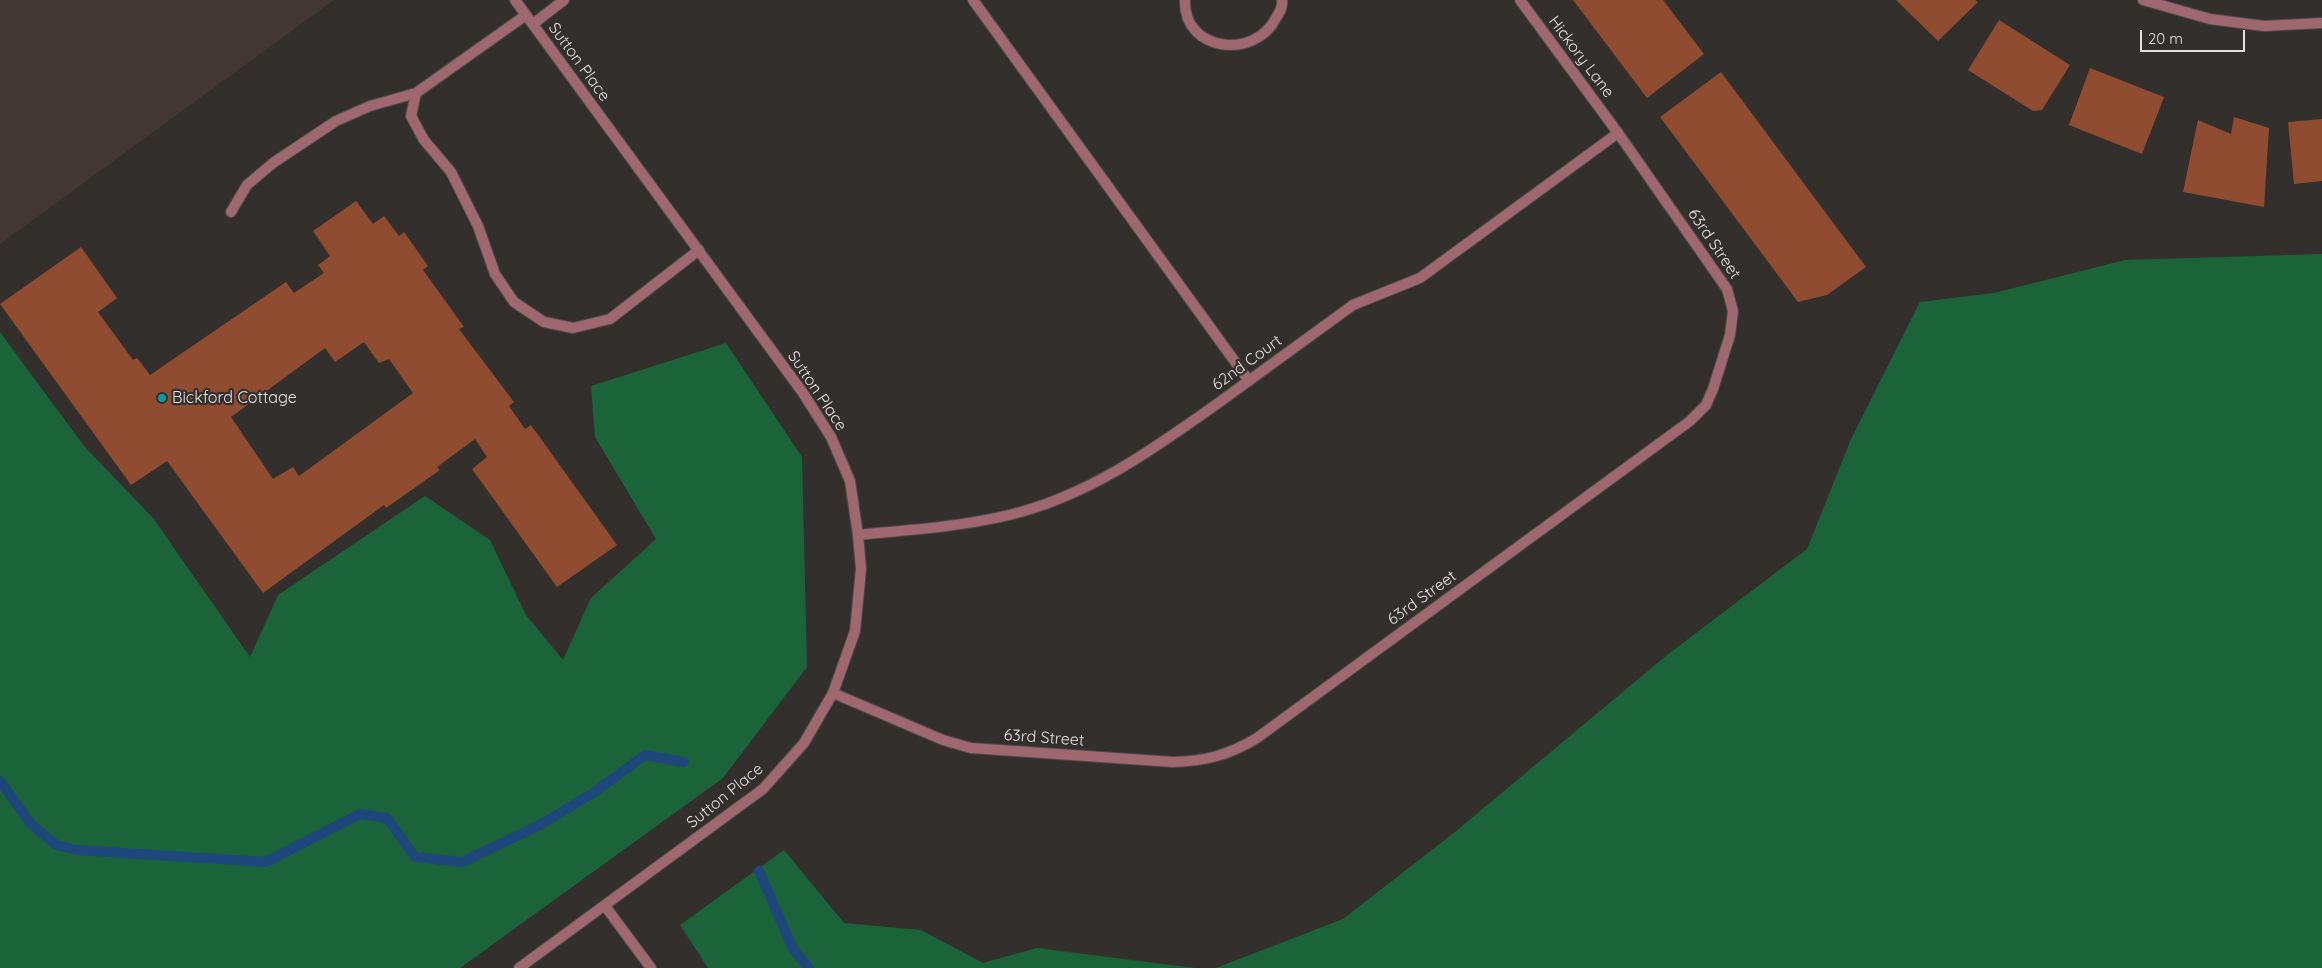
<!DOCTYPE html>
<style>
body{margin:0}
#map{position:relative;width:2322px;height:968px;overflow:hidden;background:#332f2d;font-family:Quicksand,sans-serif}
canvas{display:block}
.scale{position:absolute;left:2140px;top:30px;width:105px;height:22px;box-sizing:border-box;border:2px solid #e3e1e0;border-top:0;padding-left:6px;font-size:15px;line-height:18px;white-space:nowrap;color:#e3e1e0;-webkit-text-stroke:4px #332f2d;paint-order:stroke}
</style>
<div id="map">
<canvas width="2322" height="968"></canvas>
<div class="scale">20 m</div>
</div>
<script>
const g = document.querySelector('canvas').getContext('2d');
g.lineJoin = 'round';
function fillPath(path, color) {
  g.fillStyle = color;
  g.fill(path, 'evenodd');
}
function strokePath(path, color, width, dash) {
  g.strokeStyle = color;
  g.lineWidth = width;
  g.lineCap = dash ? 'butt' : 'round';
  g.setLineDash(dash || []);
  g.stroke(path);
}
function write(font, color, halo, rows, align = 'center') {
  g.font = font + ' Quicksand,sans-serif';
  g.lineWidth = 4.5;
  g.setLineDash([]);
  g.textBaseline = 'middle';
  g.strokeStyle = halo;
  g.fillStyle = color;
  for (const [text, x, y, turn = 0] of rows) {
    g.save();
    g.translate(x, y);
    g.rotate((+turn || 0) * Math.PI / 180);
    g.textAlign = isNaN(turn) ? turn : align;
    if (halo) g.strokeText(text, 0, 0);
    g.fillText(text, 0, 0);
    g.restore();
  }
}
fillPath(new Path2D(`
 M0,0H334L0,244Z`), '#423734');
fillPath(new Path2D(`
 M2322,254V968H1216L1343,919L1455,832L1667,655L1807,549L1851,439L1920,302L1994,293L2125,260Z
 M0,332L84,446L153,518L250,657L278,595L425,496L490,540L526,615L563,660L591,598L656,539L595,437L591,386L726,343L802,457L807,667L723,778L460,968H0Z
 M784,850L844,923L921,930L983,963L1037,948L1195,968H708L680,925Z`), '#1b643a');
strokePath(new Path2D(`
 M0,781L31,824L56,845L77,850L266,862L360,814L387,818L415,857L462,862L540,825L593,793L645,755L684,762
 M759,871L793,949L809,968`), '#1e477b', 10);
fillPath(new Path2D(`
 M1573,0H1663L1704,54L1647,98Z
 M1896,0H1975L1978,2L1938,41Z
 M1999,20L2070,65L2042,110L2033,111L1968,70Z
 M2090,68L2164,97L2142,154L2069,125Z
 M1721,72L1866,267L1827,295L1798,302L1660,117Z
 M2234,117L2269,128L2264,207L2183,192L2198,120L2231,134Z
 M2322,119V181L2294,184L2288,122Z
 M356,201L373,224L384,216L399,236L404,232L428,266L423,270L464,327L459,329L514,402L509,406L525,429L531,425L617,545L557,587L472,469L487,457L475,439L437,467L440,470L386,508L384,505L263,593L167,461L131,485L0,304L81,247L117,298L98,312L133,360L137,358L150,375L286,282L294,293L324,273L318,265L330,256L313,231ZM364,342L379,363L389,359L413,393L299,476L293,467L273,479L231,417L325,348L335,362Z`), '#8f4c31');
const lane = new Path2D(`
 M973,0L1249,381
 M1185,0C1183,52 1255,60 1276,18C1280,12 1283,7 1282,0
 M526,15L416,93L411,116L424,140L451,172L478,226L495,274L514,302L544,322L573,328L610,319L699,250
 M533,24L564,0
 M231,212L247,185L273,163L336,121L370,106L416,93
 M1353,305L1420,278L1618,133
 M833,693L943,740L971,748L1173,762C1206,761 1229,755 1257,738L1690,421L1706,405L1713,389L1730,335L1733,311L1727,289L1618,133L1520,0`);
const street = new Path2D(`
 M515,0L803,393L831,437L850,481L858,535L861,569L855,631L833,693L804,743L763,789L519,968
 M2143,0L2210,19L2264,26L2322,23
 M858,535C908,530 959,527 1009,515C1089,496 1155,448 1221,401C1265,369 1309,337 1353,305
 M605,906L651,968`);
strokePath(lane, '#4f4b4a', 12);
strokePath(street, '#4f4b4a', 12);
strokePath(lane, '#9f6870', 10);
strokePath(street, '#9f6870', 10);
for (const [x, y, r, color] of [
 [162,398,5,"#0f9aa8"]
]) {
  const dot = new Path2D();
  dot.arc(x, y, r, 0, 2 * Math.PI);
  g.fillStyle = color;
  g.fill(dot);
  strokePath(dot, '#332f2d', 2);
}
write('16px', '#e3e1e0', '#332f2d', [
 ["Hickory Lane",1581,57,53],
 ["Sutton Place",579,62,54],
 ["63rd Street",1714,244,56],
 ["62nd Court",1247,363,-36],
 ["Sutton Place",817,391,56],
 ["63rd Street",1422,598,-36],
 ["63rd Street",1044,738,4],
 ["Sutton Place",725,796,-39]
]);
write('16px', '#e3e1e0', '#332f2d', [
 ["Bickford Cottage",172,398]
], 'left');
</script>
